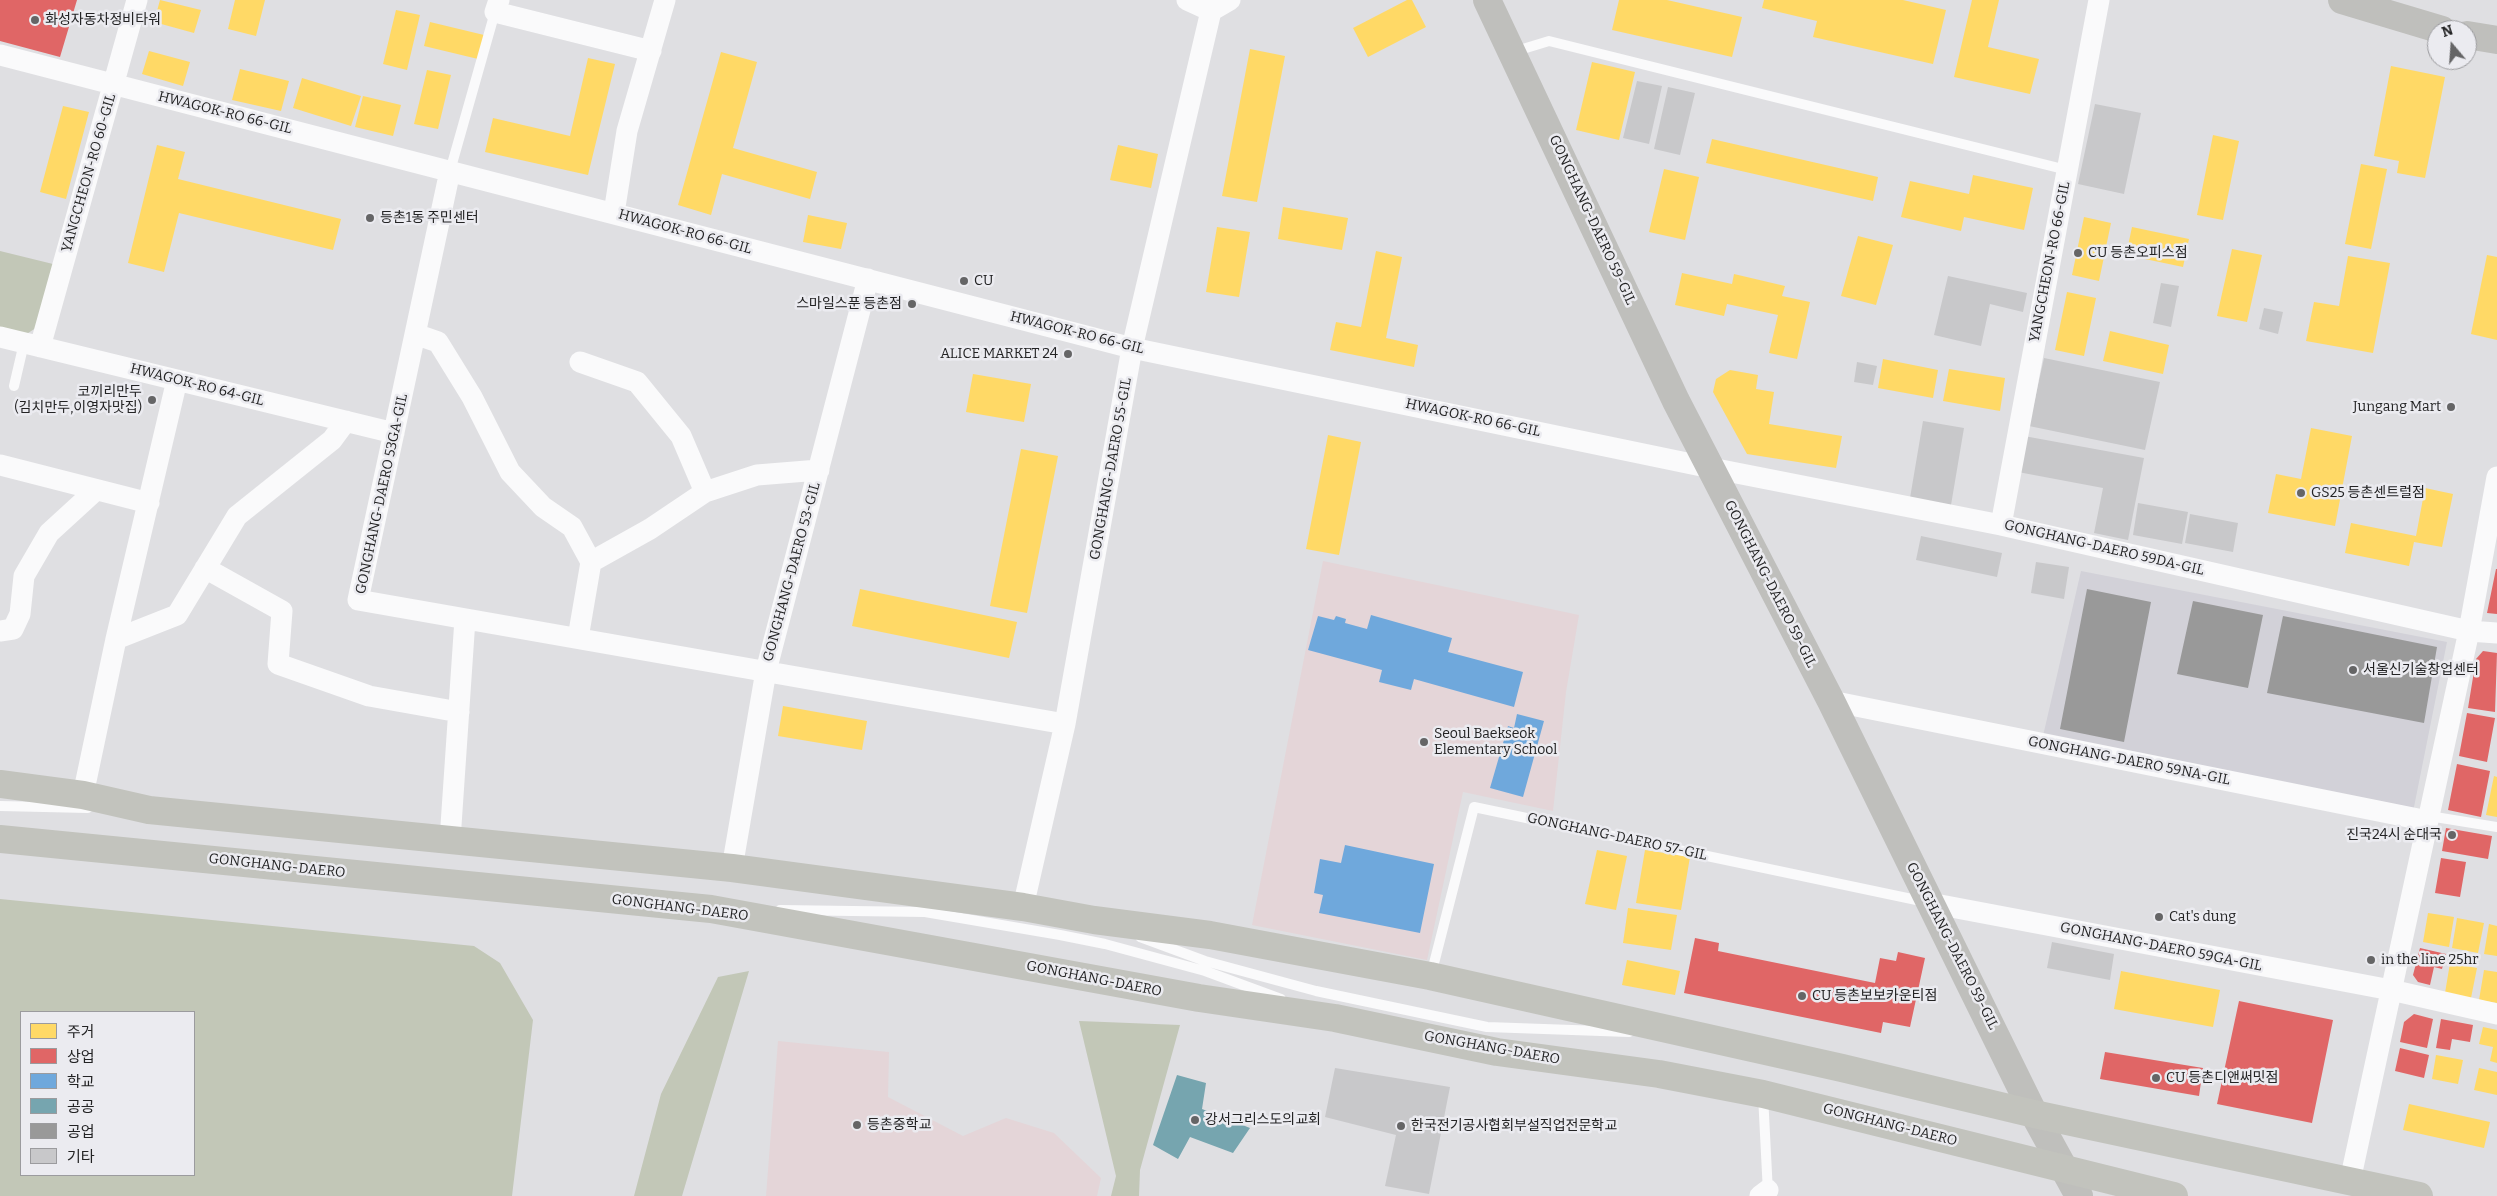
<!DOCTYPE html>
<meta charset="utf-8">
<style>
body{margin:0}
#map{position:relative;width:2497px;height:1196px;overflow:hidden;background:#dfdfe2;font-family:Bitter,"Noto Sans KR",serif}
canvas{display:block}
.legend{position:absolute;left:20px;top:1011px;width:175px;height:165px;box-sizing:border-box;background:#ebebf0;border:1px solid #9b9b9e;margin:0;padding:6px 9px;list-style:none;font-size:15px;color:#232324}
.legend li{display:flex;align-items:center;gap:10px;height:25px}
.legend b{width:25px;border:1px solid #9b9b9e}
.north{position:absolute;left:2427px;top:20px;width:50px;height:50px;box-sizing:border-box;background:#ebebf0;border:1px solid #9b9b9e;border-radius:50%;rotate:342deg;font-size:14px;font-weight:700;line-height:20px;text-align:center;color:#232324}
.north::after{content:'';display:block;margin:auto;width:18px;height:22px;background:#656566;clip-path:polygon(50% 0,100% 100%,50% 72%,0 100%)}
</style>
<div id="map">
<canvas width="2497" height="1196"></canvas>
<ul class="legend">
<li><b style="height:14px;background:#ffd966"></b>주거</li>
<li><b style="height:14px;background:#e06666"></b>상업</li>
<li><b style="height:14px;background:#6fa8dc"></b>학교</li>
<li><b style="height:14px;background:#76a5af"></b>공공</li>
<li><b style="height:14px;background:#999"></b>공업</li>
<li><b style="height:14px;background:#c8c8ca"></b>기타</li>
</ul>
<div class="north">N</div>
</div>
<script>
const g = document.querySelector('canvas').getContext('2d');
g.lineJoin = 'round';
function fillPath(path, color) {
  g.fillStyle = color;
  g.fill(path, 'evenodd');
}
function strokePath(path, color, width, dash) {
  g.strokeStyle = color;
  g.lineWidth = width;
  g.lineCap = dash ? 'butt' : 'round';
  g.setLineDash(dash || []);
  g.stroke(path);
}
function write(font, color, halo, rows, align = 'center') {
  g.font = font + ' Bitter,"Noto Sans KR",serif';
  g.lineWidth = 5;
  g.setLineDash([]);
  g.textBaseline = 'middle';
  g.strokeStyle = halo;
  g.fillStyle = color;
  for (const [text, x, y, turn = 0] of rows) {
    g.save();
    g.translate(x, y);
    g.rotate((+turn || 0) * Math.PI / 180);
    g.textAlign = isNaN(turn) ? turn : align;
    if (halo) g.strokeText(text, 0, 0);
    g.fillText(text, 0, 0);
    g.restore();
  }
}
fillPath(new Path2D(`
 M2081,571L2447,642L2413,812L2043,736Z`), '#d2d1d8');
fillPath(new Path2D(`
 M1323,561L1579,615L1566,692L1553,811L1463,792L1427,960L1252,925Z
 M778,1041L889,1052L888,1097L963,1136L1006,1118L1054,1133L1101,1178L1097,1196H766Z`), '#e4d5d8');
fillPath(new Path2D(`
 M0,251L57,265L42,324L25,335L0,329Z
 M0,899L474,946L500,963L533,1020L512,1196H0ZM194,1012V1175H21V1012Z
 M749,971L682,1196H634L661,1094L718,977Z
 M1079,1021L1180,1025L1140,1170L1139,1196H1111L1116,1176Z`), '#c2c7b7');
fillPath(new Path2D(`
 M160,0L201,10L194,33L154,22Z
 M235,0H265L256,36L228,29Z
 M1407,0H1412L1426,27L1368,57L1353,28Z
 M1619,0H1667L1742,17L1732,57L1612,30Z
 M1764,0H1903L1946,10L1933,64L1813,37L1817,21L1762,8Z
 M1972,0H1999L1988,47L2039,59L2030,94L1954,77Z
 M396,10L420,15L407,70L383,64Z
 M430,22L484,35L478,59L424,46Z
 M1250,49L1285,56L1257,202L1222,196Z
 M149,51L190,62L183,86L142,74Z
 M721,52L757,62L733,148L817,172L810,199L722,174L711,215L678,205Z
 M588,58L615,64L588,175L485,152L493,118L570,136Z
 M1592,62L1635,72L1619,140L1576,130Z
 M2391,66L2445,77L2425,178L2397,173L2399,161L2374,156Z
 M240,69L289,81L281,111L232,100Z
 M427,70L451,75L438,129L414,124Z
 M302,78L361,96L351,126L293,108Z
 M363,96L401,105L393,136L355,127Z
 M63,106L89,112L66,199L40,192Z
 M2213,135L2239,141L2223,220L2197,215Z
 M1712,139L1878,177L1873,201L1706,163Z
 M157,145L185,152L178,179L341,219L333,250L179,213L164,272L128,263Z
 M1118,145L1158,154L1151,188L1110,180Z
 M2361,164L2387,169L2371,249L2345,244Z
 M1664,169L1699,177L1685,240L1649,232Z
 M1973,175L2033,188L2024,230L1964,217L1961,231L1901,217L1910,181L1969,194Z
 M1283,207L1348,218L1342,250L1278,239Z
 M808,215L847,223L841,249L803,242Z
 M2084,217L2111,223L2099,281L2072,275Z
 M1217,227L1250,232L1239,297L1206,292Z
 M2132,227L2189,239L2183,267L2126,255Z
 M1858,236L1893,245L1876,305L1841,296Z
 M2232,249L2262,255L2247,322L2217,316Z
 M1376,251L1402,257L1386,338L1418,345L1414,367L1330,350L1336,322L1361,327Z
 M2487,255L2497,257V340L2471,334Z
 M2348,256L2390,263L2373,353L2306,341L2314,302L2339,306Z
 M1682,273L1732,284L1734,274L1785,286L1782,296L1810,302L1797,359L1769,353L1778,315L1727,304L1724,316L1675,305Z
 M2067,292L2096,298L2084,356L2055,350Z
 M2110,331L2169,345L2163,374L2103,361Z
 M1883,359L1938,370L1933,398L1878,388Z
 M1949,369L2005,378L2000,411L1943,401Z
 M1730,370L1758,375L1756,389L1774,392L1769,424L1842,436L1836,468L1747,454L1713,392L1716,379Z
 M973,374L1031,384L1024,422L966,412Z
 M2311,428L2352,436L2335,526L2268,513L2276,474L2301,479Z
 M1328,435L1361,442L1339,555L1306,549Z
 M1021,449L1058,456L1027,613L990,606Z
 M2425,488L2453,494L2442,547L2414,542L2409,566L2345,553L2351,523L2416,536Z
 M860,589L1017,622L1009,658L852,626Z
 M783,706L867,721L862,750L778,736Z
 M2494,776L2497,777V817L2486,815Z
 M1597,850L1627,856L1616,910L1585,904Z
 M1645,850L1690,857L1681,910L1636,903Z
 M1628,908L1677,915L1671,950L1623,943Z
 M2428,913L2454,917L2449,947L2423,942Z
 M2457,918L2484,923L2478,953L2452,948Z
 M2489,924L2497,926V956L2484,954Z
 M1627,960L1680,971L1675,995L1622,985Z
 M2450,963L2477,968L2471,998L2445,993Z
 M2484,970L2497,972V1003L2479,1000Z
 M2121,971L2220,990L2213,1027L2114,1009Z
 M2483,1027L2497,1030V1063L2490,1061L2493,1047L2479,1044Z
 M2436,1055L2463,1060L2458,1084L2432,1079Z
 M2479,1068L2497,1072V1095L2474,1090Z
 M2409,1104L2490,1122L2484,1148L2403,1130Z`), '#ffd966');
fillPath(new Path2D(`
 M0,0H77L60,57L0,41Z
 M2496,569H2497V614L2487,613Z
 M2483,651L2497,653L2495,712L2468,708L2476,659Z
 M2467,713L2495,718L2487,762L2459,756Z
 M2457,764L2490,771L2481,817L2448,810Z
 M2446,828L2492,836L2488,859L2442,851Z
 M2441,858L2466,862L2460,897L2435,893Z
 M1695,938L1719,943L1718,951L1875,983L1880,958L1896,961L1898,952L1925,958L1910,1027L1883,1022L1881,1033L1684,993Z
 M2420,948L2446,954L2442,969L2434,967L2430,985L2418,982L2413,975Z
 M2239,1001L2333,1020L2312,1123L2217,1104Z
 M2414,1014L2433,1019L2427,1048L2400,1042L2404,1022Z
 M2441,1019L2473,1025L2470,1042L2452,1039L2450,1050L2436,1048Z
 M2400,1048L2429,1055L2424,1078L2395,1071Z
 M2105,1052L2203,1068L2199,1096L2100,1079Z`), '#e06666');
fillPath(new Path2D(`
 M1371,615L1452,638L1448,652L1523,672L1514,707L1414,679L1411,690L1379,682L1382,670L1308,650L1318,616L1334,620L1336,616L1346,619L1345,623L1367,629Z
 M1517,714L1544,721L1523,797L1490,788L1508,726L1514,728Z
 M1345,845L1434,864L1420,933L1319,913L1323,895L1314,893L1320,859L1341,863Z`), '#6fa8dc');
fillPath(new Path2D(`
 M1177,1075L1206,1083L1202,1109L1250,1128L1233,1153L1190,1137L1178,1159L1153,1145Z`), '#76a5af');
fillPath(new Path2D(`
 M2087,589L2151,602L2124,742L2060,729Z
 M2193,601L2263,615L2248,688L2177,674Z
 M2283,616L2437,647L2424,723L2267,693Z`), '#999');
fillPath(new Path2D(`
 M1637,81L1662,86L1649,144L1623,138Z
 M1668,87L1695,93L1680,155L1654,149Z
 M2095,104L2141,113L2124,194L2078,184Z
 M1948,276L2027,293L2023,312L1990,304L1981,346L1934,335Z
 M2161,283L2179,286L2171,327L2153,323Z
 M2264,308L2283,312L2278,334L2259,329Z
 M2044,358L2160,382L2145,450L2029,426Z
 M1857,362L1877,366L1873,385L1854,382Z
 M1923,421L1964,428L1951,505L1910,498Z
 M2024,436L2144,458L2128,540L2094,533L2103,488L2018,472Z
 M2138,503L2188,512L2182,544L2133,535Z
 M2190,514L2238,523L2233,552L2185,543Z
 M1921,536L2002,553L1997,577L1916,560Z
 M2036,562L2069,567L2064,599L2031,593Z
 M2052,942L2114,954L2110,980L2047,968Z
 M1335,1068L1450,1087L1429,1194L1385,1186L1396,1135L1325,1117Z`), '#c8c8ca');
strokePath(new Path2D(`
 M1513,52L1549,41L2067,170
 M450,171L495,12
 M14,386L24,343
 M0,806L88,808
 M2429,816L2497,827
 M780,910L925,912L1060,935L1105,944L1205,971L1281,999
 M1140,937L1205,961L1316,991L1487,1027L1629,1032
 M1431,975L1474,807L1926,902
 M1763,1095L1768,1193`), '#fafafb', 10);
strokePath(new Path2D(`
 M499,0L495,12L651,51
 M1187,0L1211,11
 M1211,11L1230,0
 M0,55L1132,348L1711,468L2001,525L2469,631L2497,633
 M450,171L358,600L1065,724
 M614,213L627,131L665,0
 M415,334L438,342L472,397L510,472L543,507L572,527L591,562L650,529L705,492L757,475L819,470
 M0,337L394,433
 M40,347L137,0
 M580,362L637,382L681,436L705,492
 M0,465L149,503
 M2001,525L2099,0
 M205,568L282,611L278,664L369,696L459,712
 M0,631L13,629L20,614L24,576L49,533L96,490
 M578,638L591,562
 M116,639L177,615L237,516L332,440L346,421
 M1831,701L2428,821
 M83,795L116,639L177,380
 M450,840L465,619
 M732,868L766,671L868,279
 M1930,903L2391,990L2497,1014
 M1023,907L1065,724L1132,348L1211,11
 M2350,1181L2469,631L2497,477
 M1760,1196L1768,1190`), '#fafafb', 21);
strokePath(new Path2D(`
 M1487,0L1676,401L1831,701L2034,1114L2079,1196
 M2342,0L2442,30
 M2467,35L2497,40`), '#bfbfbc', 28);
strokePath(new Path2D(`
 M0,784L83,795L149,810L732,868L1023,907L1094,920L1210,935L1430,976L1842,1068L2034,1114L2419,1196
 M0,839L711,909L1199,998L1335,1018L1497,1052L1659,1074L1763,1094L2174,1196`), '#c2c3bd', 28);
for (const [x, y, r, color] of [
 [35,20,5,"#656566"],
 [370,218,5,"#656566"],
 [2078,253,5,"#656566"],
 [964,281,5,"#656566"],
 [912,304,5,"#656566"],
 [1068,354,5,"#656566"],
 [152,400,5,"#656566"],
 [2451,407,5,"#656566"],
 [2301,493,5,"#656566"],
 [2353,670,5,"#656566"],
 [1424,742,5,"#656566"],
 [2452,835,5,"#656566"],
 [2159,917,5,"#656566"],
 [2371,960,5,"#656566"],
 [1802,996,5,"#656566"],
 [2156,1078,5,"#656566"],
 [1195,1120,5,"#656566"],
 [857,1125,5,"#656566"],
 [1401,1126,5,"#656566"]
]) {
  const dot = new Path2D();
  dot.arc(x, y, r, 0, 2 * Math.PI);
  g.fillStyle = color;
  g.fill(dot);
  strokePath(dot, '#ebebf0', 2);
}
write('14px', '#232324', '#ebebf0', [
 ["화성자동차정비타워",45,20],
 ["등촌1동 주민센터",380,218],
 ["CU 등촌오피스점",2088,253],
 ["CU",974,281],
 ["스마일스푼 등촌점",902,304,"right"],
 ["ALICE MARKET 24",1058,354,"right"],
 ["코끼리만두",142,392,"right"],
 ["(김치만두,이영자맛집)",142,408,"right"],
 ["Jungang Mart",2441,407,"right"],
 ["GS25 등촌센트럴점",2311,493],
 ["서울신기술창업센터",2363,670],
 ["Seoul Baekseok",1434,734],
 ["Elementary School",1434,750],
 ["진국24시 순대국",2442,835,"right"],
 ["Cat's dung",2169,917],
 ["in the line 25hr",2381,960],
 ["CU 등촌보보카운티점",1812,996],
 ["CU 등촌디앤써밋점",2166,1078],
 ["강서그리스도의교회",1205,1120],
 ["등촌중학교",867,1125],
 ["한국전기공사협회부설직업전문학교",1411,1126]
], 'left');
write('14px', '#232324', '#ebebf0', [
 ["HWAGOK-RO 66-GIL",225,113,14],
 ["YANGCHEON-RO 60-GIL",89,173,-74],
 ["GONGHANG-DAERO 59-GIL",1592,220,65],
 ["HWAGOK-RO 66-GIL",685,232,15],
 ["YANGCHEON-RO 66-GIL",2050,262,-79],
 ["HWAGOK-RO 66-GIL",1077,333,14],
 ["HWAGOK-RO 64-GIL",197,385,14],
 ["HWAGOK-RO 66-GIL",1473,418,12],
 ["GONGHANG-DAERO 55-GIL",1111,469,-80],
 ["GONGHANG-DAERO 53GA-GIL",382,494,-78],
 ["GONGHANG-DAERO 59DA-GIL",2104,548,13],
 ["GONGHANG-DAERO 53-GIL",792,572,-75],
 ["GONGHANG-DAERO 59-GIL",1770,584,63],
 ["GONGHANG-DAERO 59NA-GIL",2129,761,11],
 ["GONGHANG-DAERO 57-GIL",1617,837,12],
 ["GONGHANG-DAERO",277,866,6],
 ["GONGHANG-DAERO",680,908,7],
 ["GONGHANG-DAERO 59-GIL",1952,946,63],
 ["GONGHANG-DAERO 59GA-GIL",2161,947,11],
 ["GONGHANG-DAERO",1094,979,11],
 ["GONGHANG-DAERO",1492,1048,10],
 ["GONGHANG-DAERO",1890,1125,14]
]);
</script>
